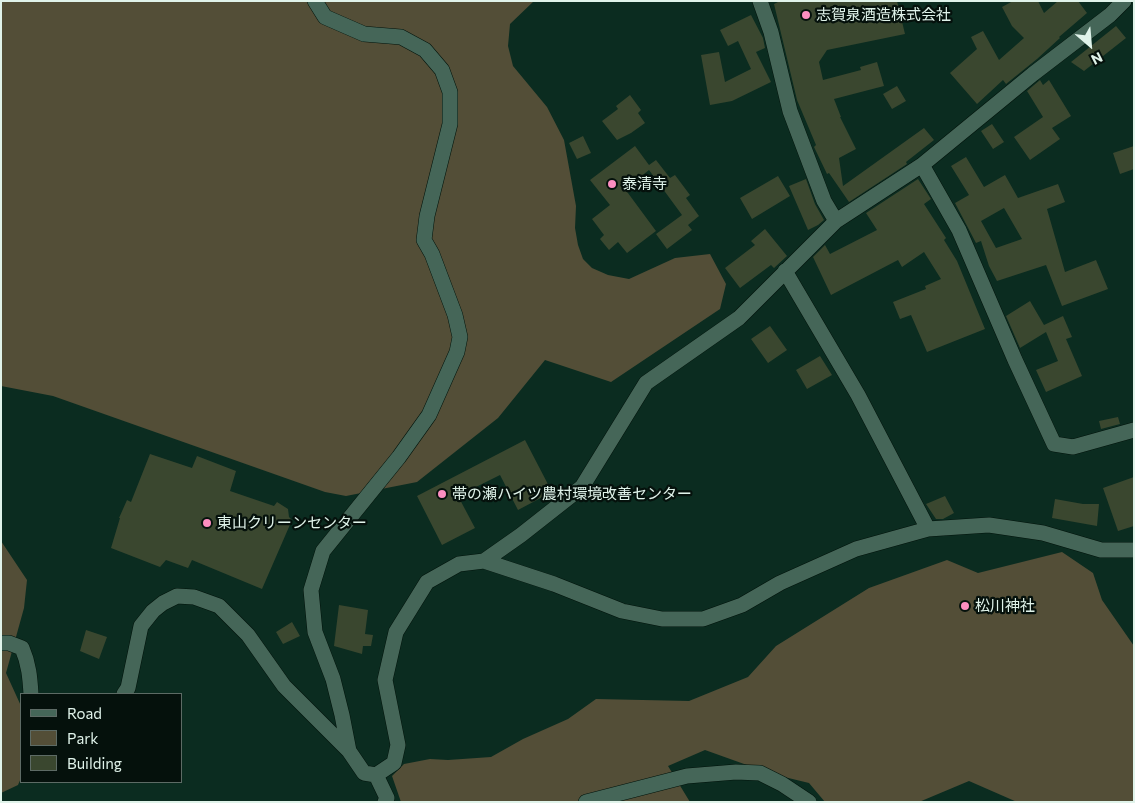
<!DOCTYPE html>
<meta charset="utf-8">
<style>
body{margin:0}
#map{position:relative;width:1135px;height:803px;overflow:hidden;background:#0b2c20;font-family:Commissioner,sans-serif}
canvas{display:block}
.frame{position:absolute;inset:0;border:2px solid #e0f3ea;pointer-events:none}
.legend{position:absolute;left:20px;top:693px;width:162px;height:90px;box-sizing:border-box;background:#05110c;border:1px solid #5d6b65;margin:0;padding:6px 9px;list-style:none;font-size:15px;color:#e0f3ea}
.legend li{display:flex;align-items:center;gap:10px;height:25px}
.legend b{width:25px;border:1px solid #5d6b65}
.north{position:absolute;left:1065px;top:20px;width:50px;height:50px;-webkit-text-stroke:4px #05110c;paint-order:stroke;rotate:153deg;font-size:14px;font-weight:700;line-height:20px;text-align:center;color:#e0f3ea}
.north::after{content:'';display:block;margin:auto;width:18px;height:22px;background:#e0f3ea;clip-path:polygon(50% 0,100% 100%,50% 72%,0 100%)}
</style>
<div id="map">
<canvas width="1135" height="803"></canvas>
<div class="frame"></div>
<ul class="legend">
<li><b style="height:6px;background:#456658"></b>Road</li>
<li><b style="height:14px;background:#534e37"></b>Park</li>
<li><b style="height:14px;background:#3a472f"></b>Building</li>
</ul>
<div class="north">N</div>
</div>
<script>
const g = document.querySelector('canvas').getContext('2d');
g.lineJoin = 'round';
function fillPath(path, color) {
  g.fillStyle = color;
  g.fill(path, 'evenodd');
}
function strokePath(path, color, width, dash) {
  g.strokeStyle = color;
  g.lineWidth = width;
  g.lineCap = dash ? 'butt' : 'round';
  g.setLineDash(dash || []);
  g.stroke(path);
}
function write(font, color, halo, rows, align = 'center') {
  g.font = font + ' Commissioner,"Noto Sans JP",sans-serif';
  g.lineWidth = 4.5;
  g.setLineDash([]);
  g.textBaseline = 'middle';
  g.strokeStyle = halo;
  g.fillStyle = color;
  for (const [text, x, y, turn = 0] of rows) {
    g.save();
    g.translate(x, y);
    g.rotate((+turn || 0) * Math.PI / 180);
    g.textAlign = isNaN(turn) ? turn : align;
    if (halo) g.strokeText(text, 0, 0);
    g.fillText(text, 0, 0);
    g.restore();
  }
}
fillPath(new Path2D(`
 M1,1H534L510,24L508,46L513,66L547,107L564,140L576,206L575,228L578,245L583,259L592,268L608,275L629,279L675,258L710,254L726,284L720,309L611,382L545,360L498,418L417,482L346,496L325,492L53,396L1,386Z
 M1,541L27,580L24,608L6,673L21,706V778L18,785L1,793Z
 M1062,552L1093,573L1102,600L1134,646V802H1017L969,781L919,802H825L809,783L772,774L705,750L668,766L690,802H401L392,776L404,764L430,759L448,760L491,757L523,739L568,719L596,699L689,701L748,677L776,646L869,588L947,560L978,573Z`), '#534e37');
fillPath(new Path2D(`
 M780,1H897L905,34L827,50L819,62L823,80L861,70L860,67L877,62L884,86L834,99L841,117H840L856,149L839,158L843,186L924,128L934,140L906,162L907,164L849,202L829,173L827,174L814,147L816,145L797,100L774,4Z
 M1013,1H1038L1044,13L1058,1H1078L1087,13L1059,37L1060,38L1037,59L1006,84L1003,80L977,104L950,73L977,49L971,37L983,31L999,60L1024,38L1012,26L1002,7Z
 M751,15L763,38L765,48L756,52L771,82L732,101L710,105L701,55L719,52L725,82L751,69L738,41L728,46L720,30Z
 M1116,26L1126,38L1084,71L1071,62Z
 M1040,80L1043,85L1049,80L1071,116L1052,128L1060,139L1030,160L1014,137L1043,117L1027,91Z
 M897,86L906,101L892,109L883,94Z
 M630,95L641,110L638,113L645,123L631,133L617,140L602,121L618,109L616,106Z
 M992,124L1004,142L993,149L981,131Z
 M583,136L591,153L577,159L569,143Z
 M635,146L649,165L656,160L670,178L675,175L690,195L686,198L699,216L688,225L692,230L667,249L656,234L682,215L649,170L625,189L656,231L627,253L618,242L609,250L600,239L604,235L592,219L610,205L590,180Z
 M1134,146V169L1120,174L1113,153Z
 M966,157L984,187L1005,175L1018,198L1058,184L1065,202L1047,209L1065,272L1096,260L1108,289L1062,306L1046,265L997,281L989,266L981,241L976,243L955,203L969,195L951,166ZM1004,208L1022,239L996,248L981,221Z
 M778,176L790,196L752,219L740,198Z
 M806,179L815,204L824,220L818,225L808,230L789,186Z
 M918,179L931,199L924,204L946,238L944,240L957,261L985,329L927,352L911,315L900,319L893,302L926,289L925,286L941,279L924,252L902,267L898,260L831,295L813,257L825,245L830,254L877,230L866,213Z
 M765,229L787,256L774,268L771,265L740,288L725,268L755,245L751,241Z
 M1030,301L1044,325L1063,316L1072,337L1066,339L1082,376L1046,392L1036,370L1058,361L1046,332L1020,348L1006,316Z
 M770,326L787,350L768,363L751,339Z
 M820,356L832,375L807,389L796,370Z
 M1118,417L1120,424L1101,429L1099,421Z
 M525,440L552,492L518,510L500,475L458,496L475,528L442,545L417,496Z
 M150,454L192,468L197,456L236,471L230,491L274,506L277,502L288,509L289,517L292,520L262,589L192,560L188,568L166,560L160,567L111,548L120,518H119L127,500L131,502Z
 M1134,477V526L1118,531L1103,488Z
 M945,496L954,513L943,519H936L926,504Z
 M1055,499L1083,504H1099L1097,526L1052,518Z
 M339,605L368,610L365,634L373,635L371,646H363L362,654L334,646Z
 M292,622L300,636L283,644L276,632Z
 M86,630L107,637L99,659L80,651Z`), '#3a472f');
const minor = new Path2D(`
 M315,1L325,17L364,34L401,37L425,50L442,70L450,92V124L427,216L424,240L432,254L455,315L460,337L457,352L429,415L399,457L323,551L311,590L315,632L333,679L342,715L349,751
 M760,1L771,32L790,111L824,201L836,221
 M922,165L959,230L1015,360L1054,444L1073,447L1134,430
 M785,271L858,395L928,529
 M484,561L521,535L582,487L646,383L739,318L836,221L922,165L1033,74L1110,15L1124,1
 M1,643H9L22,648C29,664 30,678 31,694
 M124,694L128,688L141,626L153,611L163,603L177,596L194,597L219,606L248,635L284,686L349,751L364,773L376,775L394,763L398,745L385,680L396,632L427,582L459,564L484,561L554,584L622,611L662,619H703L742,605L780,583L856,549L928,529L989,525L1043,533L1101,550H1134
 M376,775L387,798L385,802
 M586,802L687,776L736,772L760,773L782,784L809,802`);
strokePath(minor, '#00130b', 16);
strokePath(minor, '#456658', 15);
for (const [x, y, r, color] of [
 [806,15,5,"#fd8ec0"],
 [612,184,5,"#fd8ec0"],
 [442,494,5,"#fd8ec0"],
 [207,523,5,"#fd8ec0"],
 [965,606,5,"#fd8ec0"]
]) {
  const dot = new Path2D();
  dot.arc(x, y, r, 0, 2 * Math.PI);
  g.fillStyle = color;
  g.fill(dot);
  strokePath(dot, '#05110c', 2);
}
write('15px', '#e0f3ea', '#05110c', [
 ["志賀泉酒造株式会社",816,15],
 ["泰清寺",622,184],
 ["帯の瀬ハイツ農村環境改善センター",452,494],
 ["東山クリーンセンター",217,523],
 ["松川神社",975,606]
], 'left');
</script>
